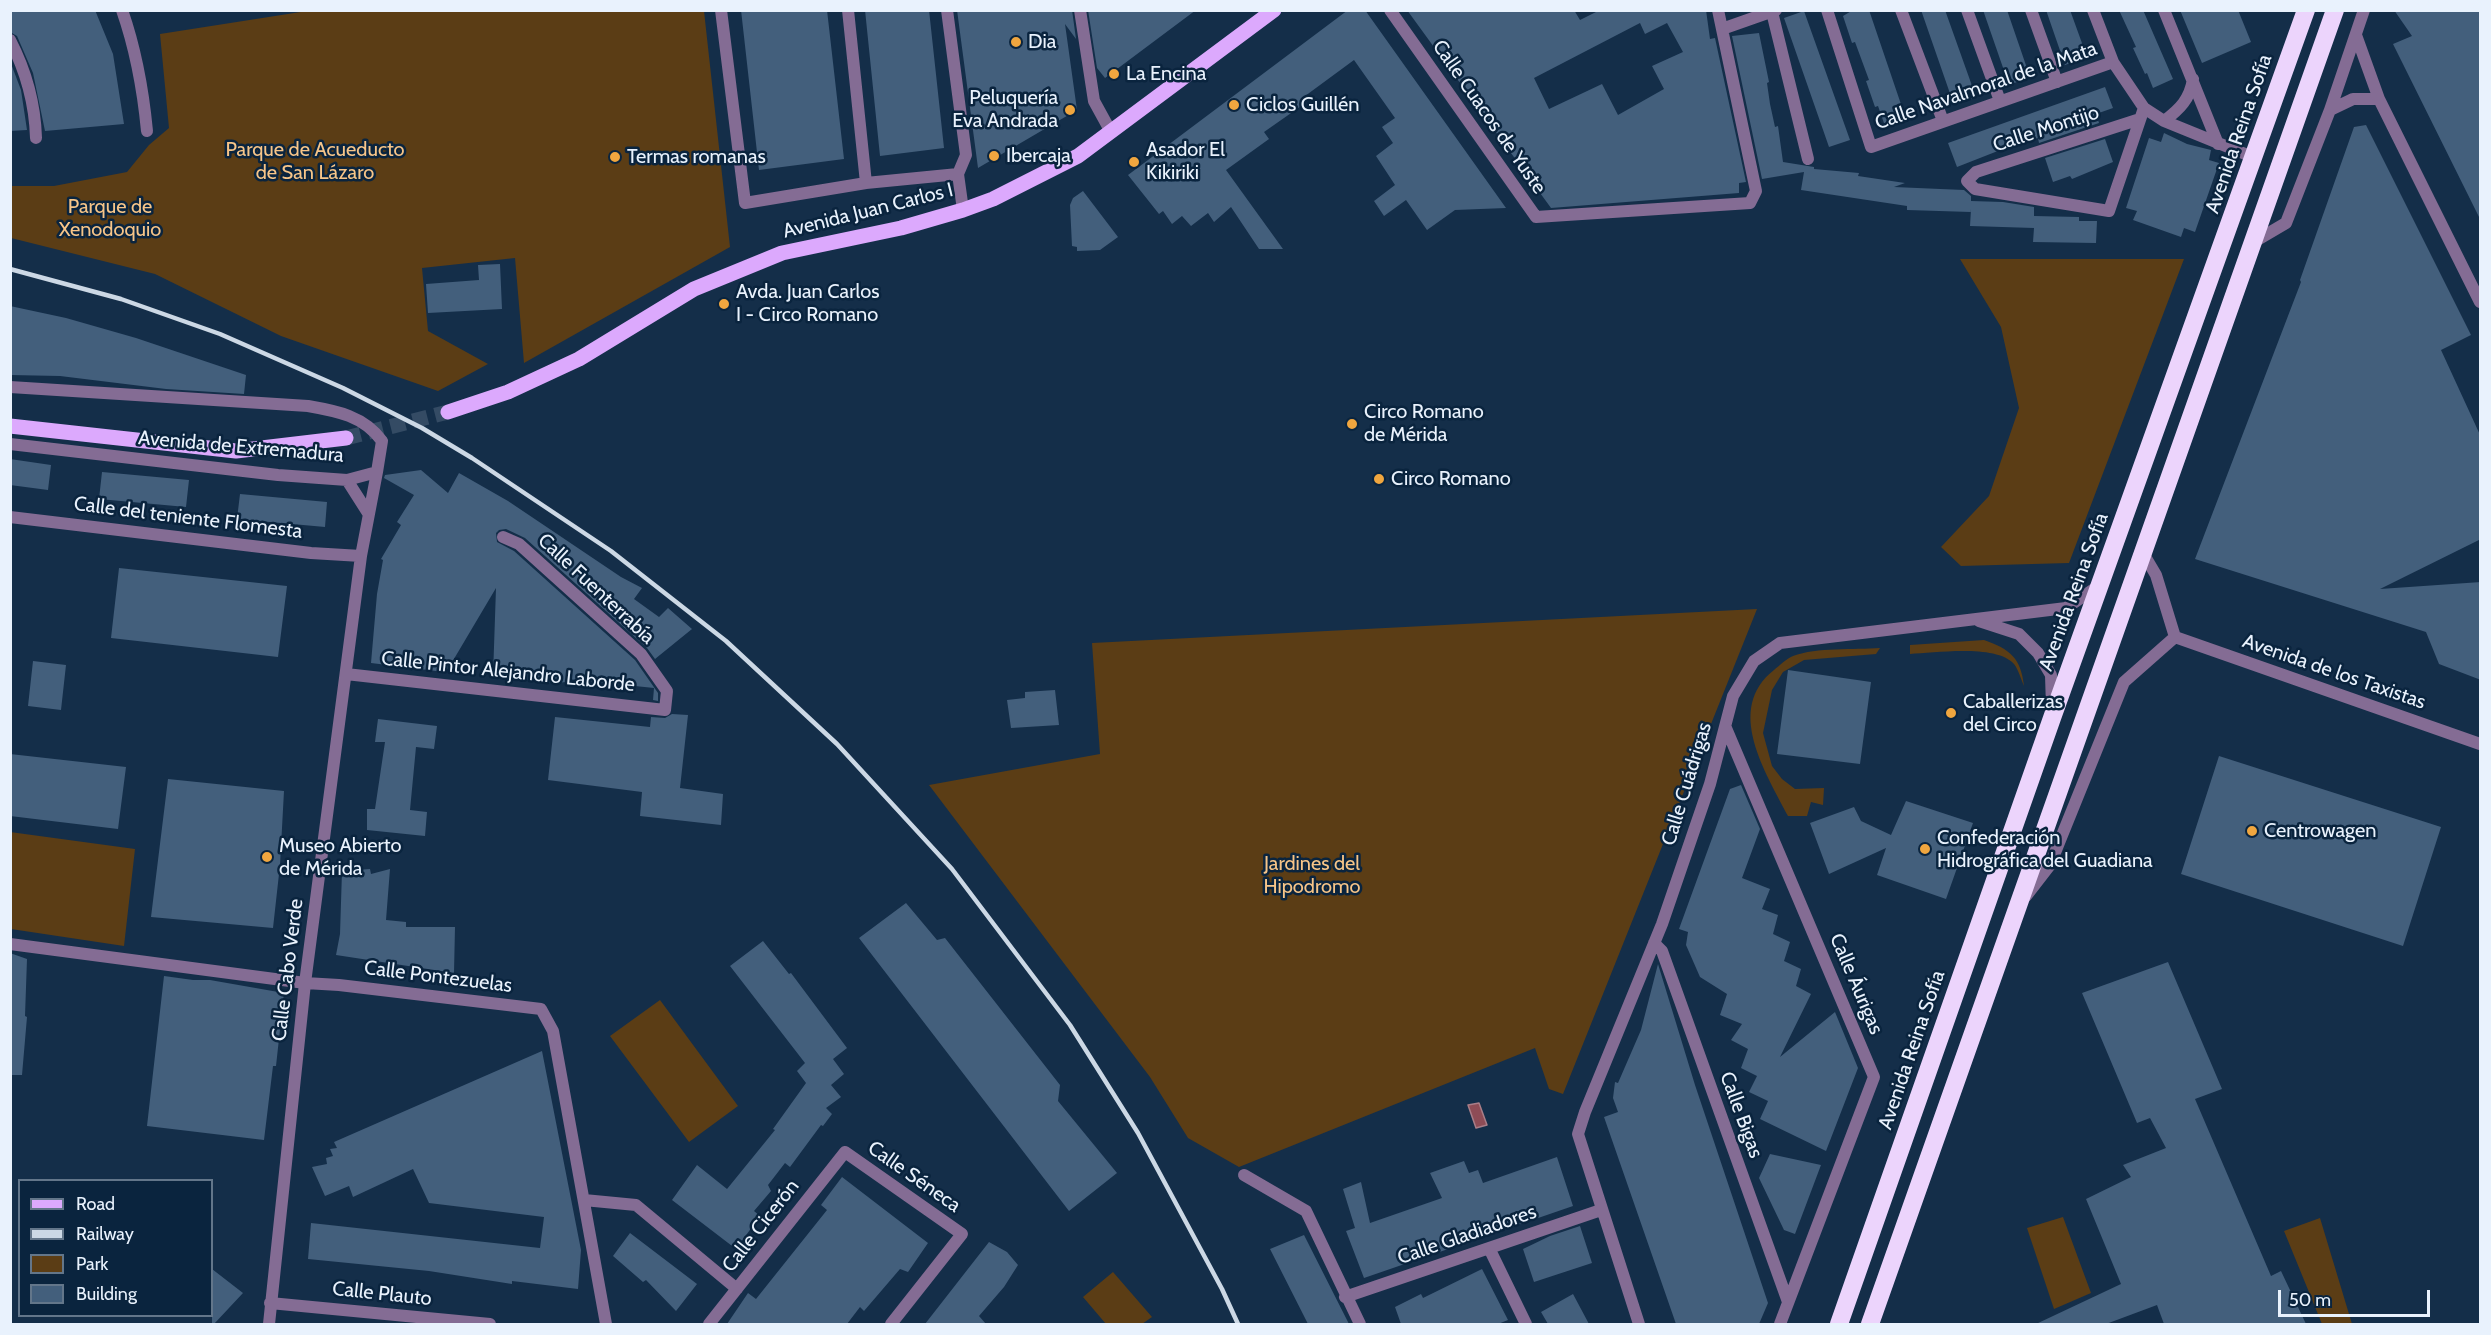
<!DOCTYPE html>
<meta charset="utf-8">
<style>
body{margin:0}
#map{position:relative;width:2491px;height:1335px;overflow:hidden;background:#142e49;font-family:Cabin,sans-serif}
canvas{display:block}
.frame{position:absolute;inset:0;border:12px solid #e9f2fd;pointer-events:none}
.legend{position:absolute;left:18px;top:1179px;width:195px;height:138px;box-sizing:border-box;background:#0a243e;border:2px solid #63768a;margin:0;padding:8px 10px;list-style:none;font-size:18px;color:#e9f2fd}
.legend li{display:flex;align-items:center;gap:12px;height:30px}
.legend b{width:30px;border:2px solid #63768a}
.scale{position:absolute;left:2278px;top:1290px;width:152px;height:27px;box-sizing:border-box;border:3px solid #e9f2fd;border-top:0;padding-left:8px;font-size:18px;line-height:21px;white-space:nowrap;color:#e9f2fd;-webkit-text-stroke:4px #0a243e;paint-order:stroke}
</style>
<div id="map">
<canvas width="2491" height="1335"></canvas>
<div class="frame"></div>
<ul class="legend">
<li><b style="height:8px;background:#dca9fd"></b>Road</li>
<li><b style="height:8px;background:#ccd8e5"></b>Railway</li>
<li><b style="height:16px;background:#5b3d15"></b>Park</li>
<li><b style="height:16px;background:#435f7c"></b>Building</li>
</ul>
<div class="scale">50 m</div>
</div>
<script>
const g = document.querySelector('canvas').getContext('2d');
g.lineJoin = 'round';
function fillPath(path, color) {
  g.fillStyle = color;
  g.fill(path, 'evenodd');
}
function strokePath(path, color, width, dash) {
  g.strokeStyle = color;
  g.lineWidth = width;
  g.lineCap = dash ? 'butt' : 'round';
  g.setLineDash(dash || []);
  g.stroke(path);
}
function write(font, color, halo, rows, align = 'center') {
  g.font = font + ' Cabin,sans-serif';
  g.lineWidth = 5;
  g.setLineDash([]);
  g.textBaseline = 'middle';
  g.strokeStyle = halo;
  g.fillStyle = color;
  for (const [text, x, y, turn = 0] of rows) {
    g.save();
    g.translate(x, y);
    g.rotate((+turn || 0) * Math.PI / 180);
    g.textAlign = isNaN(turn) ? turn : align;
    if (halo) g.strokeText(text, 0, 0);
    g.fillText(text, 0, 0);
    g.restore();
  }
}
fillPath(new Path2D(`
 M307,11H704L730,247L524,363L515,258L422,268L428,331L488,364L438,391L281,336L155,274L11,238V186H54L127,172L149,145L169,128L160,34Z
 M1960,259H2184L2069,563L1961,566L1941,547L1989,496L2019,408L2001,327Z
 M1757,609L1563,1094L1549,1089L1535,1048L1239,1167L1188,1138L1150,1077L929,785L1100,754L1092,643Z
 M1984,640C2010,649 2021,658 2024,686C2021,679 2018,669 2014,664C1996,644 1935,653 1910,654V645Z
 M1880,648L1876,654L1804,660L1783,672L1772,690L1763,733L1772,766L1782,779L1795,789L1824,788L1823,805L1811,802L1807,816H1788C1766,773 1724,709 1774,670C1780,665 1786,659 1793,656C1817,647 1854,650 1880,648Z
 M10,832L135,849L124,946L11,929Z
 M660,1000L738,1106L689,1142L610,1036Z
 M2063,1217L2091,1293L2054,1309L2027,1228Z
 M2320,1218L2352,1324H2322L2284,1231Z
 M1113,1272L1152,1317L1142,1324H1106L1083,1297Z`), '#5b3d15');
const water = new Path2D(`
 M1479,1103L1487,1125L1476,1128L1468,1105Z`);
fillPath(water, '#8e4c56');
strokePath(water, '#a97e88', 1.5);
fillPath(new Path2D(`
 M10,10H95L113,54L124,124L45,131L33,73L17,36L10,32Z
 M741,10H827L844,159L759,170Z
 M865,10H929L944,148L880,156Z
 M957,10H1072L1076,39L1065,24L1077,110L978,168Z
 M1088,10H1196L1105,78L1097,68Z
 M1348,10H1365L1506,208L1455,210L1427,230L1406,200L1384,216L1374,201L1395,185L1376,156L1393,143L1382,127L1395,118L1354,60L1301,99L1304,104L1264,132L1269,139L1226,170L1283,249H1259L1231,207L1214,222L1208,213L1191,226L1182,216L1172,224L1163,211L1159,214L1128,175Z
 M1407,10H1574L1580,20L1600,10H1706L1710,39L1715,38L1746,182L1739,183V193L1551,208ZM1640,23L1645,34L1667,23L1683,52L1652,66L1664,89L1618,115L1602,84L1549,109L1534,78Z
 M1853,10H1869L1906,119L1885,126L1878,106L1875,107L1866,81L1869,80L1855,42L1852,43L1843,16Z
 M1921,10H1945L1976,97L1954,105Z
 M1983,10H2007L2030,77L2009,85Z
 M2046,10H2070L2087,57L2065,65Z
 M2119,10H2143L2173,79L2153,88L2147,73L2145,74L2133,48L2136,47Z
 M2180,10H2238L2251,42L2202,63Z
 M2394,10H2481V221L2393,44L2412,36Z
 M1804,11L1850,140L1829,147L1784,18Z
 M1759,33L1769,82L1767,83L1770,104L1775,127L1778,126L1783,162L1814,167V169L1859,173L1858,176L1905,183L1894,187L1964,190L1971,196V201L2003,202L2034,207V225V216L2079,217V221H2097L2096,243L2033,242L2034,228L1970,226L1971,209V212L1907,210V206L1801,190L1804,172L1762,179L1732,36Z
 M10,61L21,90L27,130L10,131Z
 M2105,87L2113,108L2096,114L2099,123L2039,143L2038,138L2031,140V138L1957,167L1948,143Z
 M2366,125L2471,335L2441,350L2481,437V539L2380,589L2481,582V680L2439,664L2426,632L2195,559L2301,282L2300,280L2354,127Z
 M2164,133L2187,144L2211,150L2209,160L2219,163L2195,232L2184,228L2181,237L2133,220L2137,211L2126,208L2149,138L2161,142Z
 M2105,139L2113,162L2072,179L2070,176L2053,182L2045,158Z
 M1083,191L1118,237L1100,250L1077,251V247L1072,246L1070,205L1073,198Z
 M500,264L502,309L428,313L426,284L479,280L478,265Z
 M10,306L66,318L136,338L246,375L244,394L166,389L60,376L10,375Z
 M10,459L51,465L48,490L10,485Z
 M421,470L448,493L459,473L508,501L621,577L642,588L634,599L659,617L668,608L692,629L655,659L647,648L525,538L506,529L499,530L496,533L497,542L514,551L635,660L658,693V701L653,700L654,688L568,679L567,682L553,683L493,676L496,588L448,669H444V672L371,663L377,594L383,560L381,559L401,525L397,522L414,495L384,478L385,475Z
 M102,472L189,480L186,507L99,499Z
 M240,494L327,502L325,527L237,519Z
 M119,568L287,586L278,657L111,638Z
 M33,661L66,665L61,710L28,706Z
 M1788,670L1871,682L1860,764L1777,754Z
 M1055,690L1059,725L1011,728L1007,700L1025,698V692Z
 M672,714L688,715L680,788L723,794L721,825L640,816L642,792L548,780L555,717L650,727L651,717L665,718Z
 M378,719L437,726L434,749L416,747L410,810L427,812L425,836L367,830V809H375L385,742H375Z
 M10,754L126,767L118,829L10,816Z
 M2219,756L2441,827L2403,946L2181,874Z
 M168,779L284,791L280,865L273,928L151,917Z
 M1741,785L1760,829L1742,878L1770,889L1762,909L1778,915L1773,934L1790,942L1784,961L1801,969L1796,986L1811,994L1780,1057L1835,1012L1858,1068L1826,1151L1760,1119L1768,1101L1749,1092L1757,1076L1741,1068L1748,1049L1731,1040L1742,1024L1720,1015L1727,994L1700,977L1686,945L1688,932L1679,929L1730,789Z
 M1906,801L1973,823L1946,899L1877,875L1886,848L1829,874L1810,823L1854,807L1861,821L1891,835Z
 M370,869L371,874L390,869L386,920L406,922V927H455L454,973L336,955L340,934L342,871Z
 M906,903L937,940L945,938L1060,1085L1058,1101L1117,1173L1069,1211L859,938Z
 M763,941L789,974L791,973L847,1048L833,1059L844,1074L831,1085L841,1097L826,1108L832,1114L823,1126L821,1125L790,1167L785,1163L768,1185L771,1191L754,1211L760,1216L736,1249L672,1200L697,1165L727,1189L775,1130L773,1129L806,1083L797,1071L805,1063L730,966Z
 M10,953L27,959L25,1016L27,1017L22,1075H10Z
 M2168,962L2222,1089L2195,1099L2271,1276L2281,1271L2306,1324H2164L2157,1305L2106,1324H2036L2121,1284L2086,1199L2131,1177L2123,1165L2166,1148L2150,1118L2137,1123L2082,993Z
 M1658,964L1695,1085L1768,1303L1759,1324H1676L1604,1117L1618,1112L1613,1098L1615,1082L1618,1083L1641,1030Z
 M164,976L193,980H210L284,993L276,1066H273L264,1140L147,1126Z
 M542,1051L581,1250L578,1289L512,1281V1284L429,1271L308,1259L311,1223L540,1248L544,1217L429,1203L413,1169L353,1197L349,1186L325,1196L312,1167L327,1164L326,1158L333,1156L330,1149L337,1148L334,1142Z
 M1770,1154L1821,1165L1795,1234L1784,1230L1759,1178Z
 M1557,1157L1573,1206L1364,1278L1346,1231L1355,1228L1343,1189L1361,1182L1370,1223L1442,1198L1430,1173L1464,1161L1469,1173L1478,1170L1483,1183Z
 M842,1177L928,1243L908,1272L900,1269L864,1311L860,1307L847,1324H727L748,1293L756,1299L827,1210L821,1205Z
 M1580,1226L1592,1263L1534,1282L1523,1249L1550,1236Z
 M630,1233L697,1284L676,1311L646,1280L643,1282L613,1256Z
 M1304,1235L1349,1324H1308L1270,1249Z
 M989,1242L1007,1252L1018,1265L1004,1287L979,1316L986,1324H925Z
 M212,1269L243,1293L214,1324H212Z
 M1482,1269L1508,1320L1498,1324H1401L1395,1307L1421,1294L1423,1298Z
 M1573,1294L1589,1324H1548L1541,1312Z`), '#435f7c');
strokePath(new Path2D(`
 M346,438L448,412`), '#344b64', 15, [15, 8]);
strokePath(new Path2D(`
 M122,10C136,50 143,89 147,131
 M721,10L745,203L866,183L958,174
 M848,10L866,183
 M947,10L966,155L958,174L963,210
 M1080,10L1094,101L1111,132
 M1390,10L1536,217L1750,203L1756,191L1718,10
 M1827,10L1871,147L2113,62
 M1901,10L1943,121
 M1967,10L2000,101
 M2031,10L2057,82
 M2093,10L2113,62L2144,108L2164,121L2255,158
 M2164,10L2218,144
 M1772,12L1808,159
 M1722,29L1776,10
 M2356,35L2379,99L2480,302
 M10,40C26,71 35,103 36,138
 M2330,110L2353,99H2379
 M2140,119L1976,172L1967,181L1975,189L2109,211L2144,108
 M2164,121C2180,109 2190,99 2193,79
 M2252,243L2286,223L2330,110L2364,10
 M10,387L308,406C337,411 364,416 382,441L377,472L347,480L278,475L10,444
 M347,480L368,513
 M10,517L311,553L361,556
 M1979,621L2019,634L2038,653L2051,675L2052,707
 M2175,637L2480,744
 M346,674L665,710L667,691L641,654L519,544L503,537
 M1726,728L1874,1077L1780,1324
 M2026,896L2050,865L2124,682L2175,637L2156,575L2143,553
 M1654,943L1662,951L1788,1302
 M10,944L305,983L339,985L541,1009L553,1031L606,1324
 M1244,1175L1306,1211L1360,1324
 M584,1200L636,1205L737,1289
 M1489,1248L1526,1324
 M1345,1297L1601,1210
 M270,1303L490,1324
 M269,1324L305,983L361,556L377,472
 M709,1324L845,1152L962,1234L891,1324
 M1639,1324L1578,1134L1585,1112L1662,924L1710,784L1733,696L1754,661L1780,643L2066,608L2100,585`), '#846c94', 12);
strokePath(new Path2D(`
 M448,412L508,392L579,359L694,289L782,253L901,228L963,210L993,199L1078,156L1274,10
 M10,426L236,451L346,438`), '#dca9fd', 15);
strokePath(new Path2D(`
 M1839,1324L2052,718L2306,10
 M1870,1324L2335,10`), '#ecd4fc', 18);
strokePath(new Path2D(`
 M10,269L121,299L220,334L343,388L422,428L472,458L611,551L726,641L837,744L952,869L1070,1025L1138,1133L1222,1289L1238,1324`), '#ccd8e5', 4.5);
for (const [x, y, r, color] of [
 [1016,42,6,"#f0a63f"],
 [1114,74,6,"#f0a63f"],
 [1234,105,6,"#f0a63f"],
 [1070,110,6,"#f0a63f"],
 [994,156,6,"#f0a63f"],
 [615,157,6,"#f0a63f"],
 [1134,162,6,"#f0a63f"],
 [724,304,6,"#f0a63f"],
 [1352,424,6,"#f0a63f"],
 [1379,479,6,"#f0a63f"],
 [1951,713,6,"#f0a63f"],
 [2252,831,6,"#f0a63f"],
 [1925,849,6,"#f0a63f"],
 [267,857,6,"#f0a63f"]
]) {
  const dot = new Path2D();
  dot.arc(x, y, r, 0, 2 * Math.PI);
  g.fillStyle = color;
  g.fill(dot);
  strokePath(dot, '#0a243e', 2);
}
write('20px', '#e9f2fd', '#0a243e', [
 ["Dia",1028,42],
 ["La Encina",1126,74],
 ["Peluquería",1058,98,"right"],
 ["Eva Andrada",1058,121,"right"],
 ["Ciclos Guillén",1246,105],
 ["Asador El",1146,150],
 ["Kikiriki",1146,173],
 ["Ibercaja",1006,156],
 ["Termas romanas",627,157],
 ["Avda. Juan Carlos",736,292],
 ["I - Circo Romano",736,315],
 ["Circo Romano",1364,412],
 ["de Mérida",1364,435],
 ["Circo Romano",1391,479],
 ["Caballerizas",1963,702],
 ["del Circo",1963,725],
 ["Centrowagen",2264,831],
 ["Confederación",1937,838],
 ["Hidrográfica del Guadiana",1937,861],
 ["Museo Abierto",279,846],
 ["de Mérida",279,869]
], 'left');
write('20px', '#e9f2fd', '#0a243e', [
 ["Calle Navalmoral de la Mata",1986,86,-19],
 ["Calle Cuacos de Yuste",1489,117,55],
 ["Calle Montijo",2046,129,-18],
 ["Avenida Reina Sofía",2239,134,-71],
 ["Avenida Juan Carlos I",868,211,-14],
 ["Avenida de Extremadura",241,447,5],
 ["Calle del teniente Flomesta",188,518,7],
 ["Calle Fuenterrabía",596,589,43],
 ["Avenida Reina Sofía",2074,592,-70],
 ["Calle Pintor Alejandro Laborde",508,672,6],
 ["Avenida de los Taxistas",2334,672,19],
 ["Calle Cuádrigas",1687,784,-73],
 ["Calle Cabo Verde",288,970,-83],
 ["Calle Pontezuelas",438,977,7],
 ["Calle Áurigas",1856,984,67],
 ["Avenida Reina Sofía",1912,1050,-71],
 ["Calle Bigas",1741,1115,70],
 ["Calle Séneca",914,1177,35],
 ["Calle Cicerón",761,1226,-52],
 ["Calle Gladiadores",1467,1235,-19],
 ["Calle Plauto",382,1294,6]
]);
write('20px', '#f7c588', '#0a243e', [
 ["Parque de Acueducto",315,150],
 ["de San Lázaro",315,173],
 ["Parque de",110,207],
 ["Xenodoquio",110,230],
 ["Jardines del",1312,864],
 ["Hipodromo",1312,887]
]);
</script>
